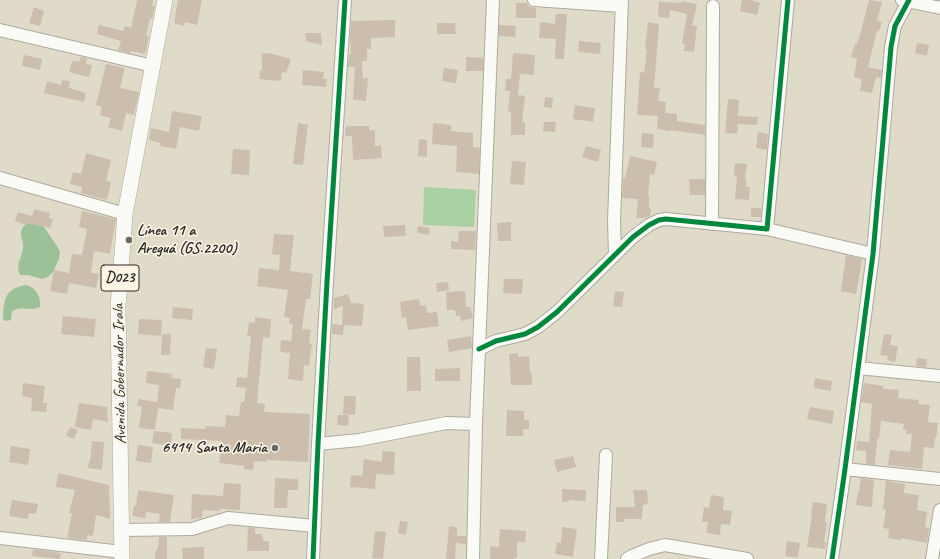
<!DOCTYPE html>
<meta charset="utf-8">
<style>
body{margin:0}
canvas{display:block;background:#dfdbc8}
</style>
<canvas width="940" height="559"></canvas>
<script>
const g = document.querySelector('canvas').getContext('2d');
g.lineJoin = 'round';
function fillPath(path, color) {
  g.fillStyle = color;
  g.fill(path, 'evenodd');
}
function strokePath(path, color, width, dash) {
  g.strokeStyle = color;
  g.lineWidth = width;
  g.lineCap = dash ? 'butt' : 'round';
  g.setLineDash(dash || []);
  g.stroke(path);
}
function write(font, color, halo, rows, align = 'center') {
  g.font = font + ' Caveat,sans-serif';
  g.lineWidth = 3;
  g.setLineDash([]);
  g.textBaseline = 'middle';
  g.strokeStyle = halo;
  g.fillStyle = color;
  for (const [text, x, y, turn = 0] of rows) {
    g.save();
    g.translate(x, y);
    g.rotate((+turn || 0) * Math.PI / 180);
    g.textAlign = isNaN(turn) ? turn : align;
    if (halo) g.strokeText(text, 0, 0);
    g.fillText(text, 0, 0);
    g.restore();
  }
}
fillPath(new Path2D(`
 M424,187L476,190L474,227L423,225Z`), '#a9d0a3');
fillPath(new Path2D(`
 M32,221L44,227L57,246L60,252L59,259L53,272L48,277L42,279L28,275H20C15,262 22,260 23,247C24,242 20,237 21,232C22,226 27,223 32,221Z
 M25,285C36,287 41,296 40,307C29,312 24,305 12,311L11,320L6,321L3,319C4,299 4,290 25,285Z`), '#9cc199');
fillPath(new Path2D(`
 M137,0H153L152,6H155L152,19L150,18L146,36H149L145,54L131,51L130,53L118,50L121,41L97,34L99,25L123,31L125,26L131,28Z
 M178,0H202L197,25L185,22L184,26L174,23Z
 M742,0H751L760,3L757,15L740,11Z
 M869,0L882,2L877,20L882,22L879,31H877L868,67L882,70L881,78L876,77L872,93L860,91L862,79L854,77L857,59L851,57L855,44H857L861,31Z
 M682,1L697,4L692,26H697L694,52L684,51L685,44L682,43L687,14L670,10L669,18L658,17L659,2L682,3Z
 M516,3H527L529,7L536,8V18H516Z
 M34,7L44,11L40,26L29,23Z
 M556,14H567L564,59H555L556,39L539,38L540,22L555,24Z
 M395,20V37L371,38V49H367V61H362L363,78H368L366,101L353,100L355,67H348L349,55L351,54L350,38L351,21Z
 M648,22L659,24L654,88H660L658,101L666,102L665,113L677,114V121L705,125V135L670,130V131L657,129L658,116L637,115L640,72L644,73L647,49H645Z
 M437,23H455L456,34H437Z
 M499,25L516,26L515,37L499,36Z
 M305,33H321L322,45L306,41Z
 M579,41L601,43L600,54L578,52Z
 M917,43L929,45L927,56L915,53Z
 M262,53L273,54L291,59L286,73L282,72L281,81L259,79L260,70L262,71Z
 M513,53L535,55L534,75L520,74L518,95L525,96L522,122H525V135H511V112L508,111L510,91H505L506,79H511Z
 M24,55L42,59L40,70L22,66Z
 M81,57L87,58L86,64L92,65L89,77L69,72L72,61L79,62Z
 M466,57L483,58V71H466Z
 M106,64L125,68L120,88L139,92L134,115L126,113L122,131L108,127L111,118L100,115L102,107L96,105Z
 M444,68L458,70L456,83L442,81Z
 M303,70L324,72L323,79H327L326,87L302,85Z
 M62,80L70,81L69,88L86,93L84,102L44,93L47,81L61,85Z
 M545,97L553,98L552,108L544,107Z
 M728,99L739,100L738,116L758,117L757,125L738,124L737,134L725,133Z
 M575,105L595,108L593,122L573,119Z
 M172,111L202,116L199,131L180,127L176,149L160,146L161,143L149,140L151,128L169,132Z
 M544,122H556L555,132L543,131Z
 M298,123L308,125L303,165L293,164Z
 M433,123L451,125V131L473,133V147L480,148L479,174L456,172L457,146L432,144Z
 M346,126H369V130H375V146L381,145L382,158L353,160L352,136H345Z
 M758,132L768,134L767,150L756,148Z
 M642,133L654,134L653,148L641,147Z
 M419,139L427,140V157L418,156Z
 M586,146L601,150L598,162L582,157Z
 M233,149L250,150L249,175L231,174Z
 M86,153L111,160L106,181L111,182L107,200L81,193L82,187L70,184L73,172L81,174Z
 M630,156L657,162L654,175L650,174L648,196H649V208L651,209L650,216L645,218H636L638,199L622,198L623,178H625Z
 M512,161L526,162L524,185L510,184Z
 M735,163L747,164L745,179L746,180V187H750L749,200L735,199L737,176H734Z
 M689,179H705V195H690Z
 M751,208H761V217H751Z
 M34,209L50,213L49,218L53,219L50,228L26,223V225L15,221L18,212L32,216Z
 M82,211L116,219L110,254L94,251L91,273L99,274L96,288L69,283L67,294L50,291L54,270L69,273L72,254L82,255L87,229L79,227Z
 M511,222V241H498L497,223Z
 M405,225L406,236L384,237L383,226Z
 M418,226L430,228L429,235L417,233Z
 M459,231H476L475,250L451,249V241L458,242Z
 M274,234L294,235L290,271L313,274L310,299H306L302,329L311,330L309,343L312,344L309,366L304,365L303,381L288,379L290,353L280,352L281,340L291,341L293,324H289L290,318L284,317L288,290L257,286L259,268L279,270L280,255L272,254Z
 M846,255L862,259L856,294L841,291Z
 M504,279H523L522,294L503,293Z
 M448,282L449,290L437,292L436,283Z
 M465,291L466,307H470L473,318L461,321L460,315L456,316L455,310H447L446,292Z
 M615,291L624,292L622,307L613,306Z
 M348,294L351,303L364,304L362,326L342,325L343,306L334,309V298Z
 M419,299L420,306L426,305L427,313L437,312L439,326L408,330L406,317L402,318L400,302Z
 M173,307L193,309L192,320L172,318Z
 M63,316L96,319L94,337L61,334Z
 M255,317L271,319L270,338L263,337L257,403L265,404L264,412L310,414L308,462L266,460V462L254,461L253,470L244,469V466L219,463L222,441L181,439V428L206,429V426L225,427L226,415L239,416L241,402H244L246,388L236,387L237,377L247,378L251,336H247L249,322L255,323Z
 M139,319L162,320L161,336L138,334Z
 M332,324L344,325L343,335L332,334Z
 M162,334H171L170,355H161Z
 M884,334L892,335L890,345L898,346L895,362L887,360L888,356L880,355Z
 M471,336L472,348L449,352L447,340Z
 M206,348L217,349L214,369L203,367Z
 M518,353V357L529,356L530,373H532V385H511L509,354Z
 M407,357H420L421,391H407Z
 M917,358L927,359L926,367L916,366Z
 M460,368V381H435V369Z
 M147,371L172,374L171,378L181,379L180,389L176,388L173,410L158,408L155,430L139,428L142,407L137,406L138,399L157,402L159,385L146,383Z
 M815,378L832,381L831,391L814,388Z
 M23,383L45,386L43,403H47L46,412L31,411L32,398L22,396Z
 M864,383L883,386V389L899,390L898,398L919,400L918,404L930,405L928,422L938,423L936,438H935L934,448L924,447L922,469L888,465L890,450L910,452L912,434H906L907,430H903L904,424L881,421L879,439H877L875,465L866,464V451L856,450L857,441L869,442L872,404L861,402Z
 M344,396H356L355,415L343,414Z
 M79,403L107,407L108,422L93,419L91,430L75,427Z
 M810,407L834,411L832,424L807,419Z
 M507,410L524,411V420H529V429H523V436H506Z
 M338,415H349L348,426L337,425Z
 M70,427L78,430L74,439L66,436Z
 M154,431L172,433L171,446L152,443Z
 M92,441L104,442L102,470L88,468L89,461H90Z
 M138,445L153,447L151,463L136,461Z
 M11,446L30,449L28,465L9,462Z
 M382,451L395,452L394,475L376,474L375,489L350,487L351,475L362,476L364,459L382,462Z
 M573,456L576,467L557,472L554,460Z
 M58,473L109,485L110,519L96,515L93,536L87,535V540L67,538L72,513H69L75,490L56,487Z
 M275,478L298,479V490H288L287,508H274Z
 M861,478L874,480L872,507L856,505L858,492H859Z
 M886,481L905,484L904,493L919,495L917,510L927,512L925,527L929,528L927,543L901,538V540L888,538L889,529L883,528L886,510L883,509Z
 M224,483L241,484L240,510L220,509L219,511L203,510L202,518L191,519L192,494L223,496Z
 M562,489L586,490V501L569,500V502H562Z
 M138,490L174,495L170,522H159L160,514L146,512L145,518L132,516L134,506H136Z
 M633,490H647L648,504L643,505L642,519H624V522H616V507H635Z
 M711,495L724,497L723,510L732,511L730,525L721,524L720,535L706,533L708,522H702L704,507L709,508Z
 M12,500L38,504L36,514L29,513L28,519L9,516Z
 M813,502L827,504L825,522L827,523L824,542H826L825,549L807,547L812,515H811Z
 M400,521L408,522L406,535L398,533Z
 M449,526L457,527V536H466V544L456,543L455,559H446Z
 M248,527L255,528V534H262L263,541H269V551H247Z
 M562,527L577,529L573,557L555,554L557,542L561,543Z
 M500,529L526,531L525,542H517V558H514V559H490V546L499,547Z
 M375,531L386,532L383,559L372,558Z
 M159,537H167V559H155L156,549H158Z
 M787,541L800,543L798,558L785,556Z
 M204,547V559H183L182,548Z
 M33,549L61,553L60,559L32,556Z`), '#ccbead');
const minor = new Path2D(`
 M534,0L622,6
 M902,0L940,8
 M0,30L153,66
 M0,178L125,214
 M712,224L713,6
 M767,229L788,0
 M615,255L614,221L622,0
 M479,349L496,341L525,334L538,327L557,312L633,237L649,225L659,220L666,219L767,229L873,254
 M858,368L940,376
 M318,444L359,440L446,423L476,424
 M845,469L940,479
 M122,530L192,529L228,518L315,526
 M0,538L122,552
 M313,559L318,444L327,282L345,0
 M473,559L476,424L493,0
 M601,559L606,455
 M627,559L632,556L649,549L665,545L747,559
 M832,559L845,469L873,254L891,47L895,26L909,0
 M932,559L940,510`);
const major = new Path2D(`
 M122,559L118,308L125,214L165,0`);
strokePath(minor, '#acaa9e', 14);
strokePath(major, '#acaa9e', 16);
strokePath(minor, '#fafaf7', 12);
strokePath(major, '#fafaf7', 15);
strokePath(new Path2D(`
 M479,349L496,341L525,334L538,327L557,312L633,237L649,225L659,220L666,219L767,229L788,0
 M313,559L318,444L327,282L345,0
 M832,559L845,469L873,254L891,47L895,26L909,0`), '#00873e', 5);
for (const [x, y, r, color] of [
 [129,240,4,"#6a6962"],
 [275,448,4,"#6a6962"]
]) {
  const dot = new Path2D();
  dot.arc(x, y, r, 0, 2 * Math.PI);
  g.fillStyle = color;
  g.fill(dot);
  strokePath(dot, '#fcf5e5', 1.5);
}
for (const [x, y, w] of [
 [120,278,38]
]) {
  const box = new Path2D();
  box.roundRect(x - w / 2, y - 13, w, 26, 3);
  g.fillStyle = '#fcf5e5';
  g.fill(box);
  strokePath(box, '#2b2b2b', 1);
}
write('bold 15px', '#2b2b2b', null, [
 ["D023",120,278]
]);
write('bold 16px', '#2b2b2b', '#fcf5e5', [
 ["Línea 11 a",137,231],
 ["Areguá (GS.2200)",137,249],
 ["6414 Santa Maria",267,448,"right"]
], 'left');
write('16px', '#2b2b2b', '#fcf5e5', [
 ["Avenida Gobernador Irala",120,374,-91]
]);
</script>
